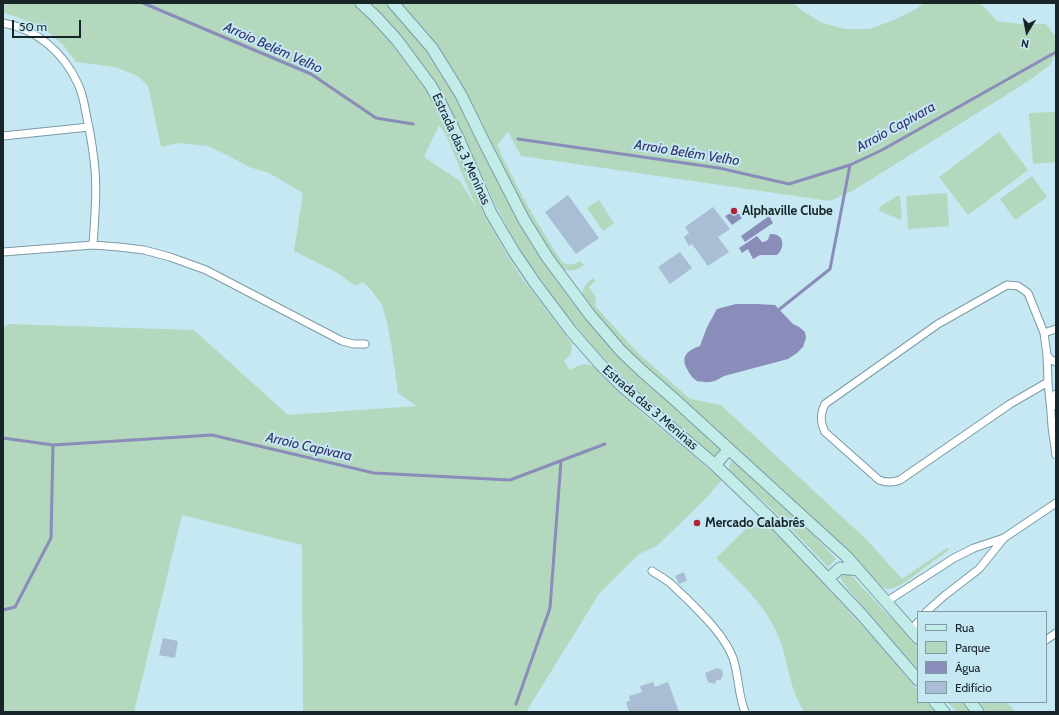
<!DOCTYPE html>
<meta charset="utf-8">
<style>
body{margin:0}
#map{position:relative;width:1059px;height:715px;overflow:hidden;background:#c5e8f3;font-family:Cabin,sans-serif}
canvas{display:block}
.frame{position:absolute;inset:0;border:4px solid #172428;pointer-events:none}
.legend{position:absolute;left:917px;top:611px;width:130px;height:92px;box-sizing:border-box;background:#c5e8f3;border:1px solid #7f9aa2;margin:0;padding:5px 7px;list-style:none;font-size:12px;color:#172428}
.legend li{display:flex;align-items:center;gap:8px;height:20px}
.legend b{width:20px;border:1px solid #7f9aa2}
.north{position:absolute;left:1007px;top:12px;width:40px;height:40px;-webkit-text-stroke:3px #c5e8f3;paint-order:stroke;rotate:190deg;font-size:11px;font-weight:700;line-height:16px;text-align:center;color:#172428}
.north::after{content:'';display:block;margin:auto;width:14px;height:18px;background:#172428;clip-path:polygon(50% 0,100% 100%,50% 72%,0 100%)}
.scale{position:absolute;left:12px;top:20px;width:69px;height:18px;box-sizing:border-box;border:2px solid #172428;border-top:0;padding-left:5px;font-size:12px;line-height:14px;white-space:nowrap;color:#172428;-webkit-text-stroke:3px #c5e8f3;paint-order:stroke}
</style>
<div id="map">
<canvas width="1059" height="715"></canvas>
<div class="frame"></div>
<ul class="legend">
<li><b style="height:5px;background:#c2ece8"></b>Rua</li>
<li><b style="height:11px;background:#b4d8bd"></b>Parque</li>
<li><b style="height:11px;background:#8a8cba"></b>Água</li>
<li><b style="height:11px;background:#a9bdd4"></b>Edifício</li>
</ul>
<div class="north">N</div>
<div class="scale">50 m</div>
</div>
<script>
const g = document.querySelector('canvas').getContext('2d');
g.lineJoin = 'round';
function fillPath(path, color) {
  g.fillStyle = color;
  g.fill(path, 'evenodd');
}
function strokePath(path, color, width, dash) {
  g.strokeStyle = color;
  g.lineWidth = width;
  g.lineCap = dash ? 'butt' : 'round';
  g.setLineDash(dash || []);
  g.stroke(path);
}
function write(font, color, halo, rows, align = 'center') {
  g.font = font + ' Cabin,sans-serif';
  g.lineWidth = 4;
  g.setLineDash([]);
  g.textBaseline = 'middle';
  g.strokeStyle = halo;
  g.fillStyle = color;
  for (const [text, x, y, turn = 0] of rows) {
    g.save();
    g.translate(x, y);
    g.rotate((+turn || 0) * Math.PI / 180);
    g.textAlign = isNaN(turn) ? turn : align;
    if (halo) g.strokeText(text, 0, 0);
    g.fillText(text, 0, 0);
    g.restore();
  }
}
fillPath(new Path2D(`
 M3,3H354L390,39L417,75L428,92L446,125L477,193L485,215L506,253L522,278L572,344L571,354L564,361L570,370C579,366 582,362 593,366L644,415L660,428L722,480L705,499L657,546L639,554L599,594L526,712H303L302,545L182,515L134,712H3V328L8,324L194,330L288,415L417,406L398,393L391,343L387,322L382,305L372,291L363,282L355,286L336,272L294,251L303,193L269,173L249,167L229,156L208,146L179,143L161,147L148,86L138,76L115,67L76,62C72,57 68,51 64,46C48,29 26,19 3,13ZM439,125L446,135L476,207L460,181L424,157Z
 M367,3H387L428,51L463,109L510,206L519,224L543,261L563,289L586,318L722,448L715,457L626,380L597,351L568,317L537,274L516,243L497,208L452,115Z
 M399,3H794L800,9L820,22L844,29H869L894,20L916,9L924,3H980L997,21L1021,24H1046L1056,37V53L1050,65L1027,82L854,190L830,201L521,156L508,132L497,145C516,186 537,224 562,262C568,266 575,265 580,261L584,265C577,270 571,272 563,269L540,241L492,149L472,105L455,74L444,57Z
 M1056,112V162L1033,164L1029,113Z
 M999,132L1028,170L968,215L939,177Z
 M1032,176L1047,197L1015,220L1000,199Z
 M947,193L949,226L908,229L906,196Z
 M897,196L900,197L902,218L900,220L880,211L879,210L880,207Z
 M599,200L614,223L603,231L587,208Z
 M593,278L595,281L589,287L596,298L595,306L638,353L690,399L721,405L867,540L902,579L947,548L949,550L905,582L894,588L888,589L882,587L846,549L658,379L626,349L584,300C580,290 585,284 593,278Z
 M734,461L736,462L795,515L836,559L828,567L770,507L730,472L729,467L731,462Z
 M759,516L798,556L875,640L918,691V702H927L934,712H805C790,692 789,666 781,643C769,608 741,583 716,558Z
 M841,573H848L851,575L885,612L913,638L918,644V670L843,583L840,577Z
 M947,702H964L972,712H957Z
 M978,702H1007L1015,712H987Z`), '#b4d8bd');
fillPath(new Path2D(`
 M733,212L739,214L742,218L732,225L725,216Z
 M769,216L773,223L745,242L741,236Z
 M770,234C784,233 786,247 777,255H760L753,259L748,249L742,253L739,248L757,236L762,242C767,242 769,239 770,234Z
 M736,304H756L775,305L793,324L799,327L805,332L806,338L803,347L797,353L788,359L724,376C717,380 712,383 704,382C701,381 699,382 697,381C693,379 689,373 687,369C680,356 688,350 700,346L707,327L717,309Z`), '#8a8cba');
strokePath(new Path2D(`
 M143,3L311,74L376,118L413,124
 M518,139L719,168L789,184L850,165
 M776,312L830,269L850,165L882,150L1056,52
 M3,438L53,445L212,435L374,473L510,480L605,444
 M3,610L15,607L51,538L53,445
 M516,704L550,608L561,461`), '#8a8cba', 3);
fillPath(new Path2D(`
 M568,195L599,238L576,254L545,212Z
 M713,207L730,229L718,237L729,252L708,266L692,244L689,246L684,237L689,233L685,227Z
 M680,252L692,268L670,284L658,267Z
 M684,572L687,581L679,584L675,576Z
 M163,638L178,641L175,658L159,655Z
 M717,668L722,670L723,675L721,679L716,681L715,684L708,682L705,673Z
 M653,682L655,687L668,682L679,712H629L626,702L630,701L629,696L642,692L640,686Z`), '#a9bdd4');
const minor = new Path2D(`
 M3,23C37,29 64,53 78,84C84,96 85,110 88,123C90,133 92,143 93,153C98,183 95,214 93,245
 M3,136L89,127
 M3,252L93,245L119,247L144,250L170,257L206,270L342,341L354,344H365
 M1044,333L1056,329
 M1047,355L1051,360L1056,362
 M1048,382L1010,404L900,480C893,483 887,483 879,480L825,432C820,422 820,414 825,404L938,324L1007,285L1018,286L1028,293L1044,333L1047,355L1048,382L1051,412L1052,427L1056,455
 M1053,406L1056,394
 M652,571C658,575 665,579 670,583C676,588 680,593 686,598C703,615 724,635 733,658C739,676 738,695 745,712
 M886,602L954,558L974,548L1004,538L1056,503
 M926,612L944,596L979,569L1004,538
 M911,630L918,622
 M1046,640L1056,633`);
const secondary = new Path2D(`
 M361,3L375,16L397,40L431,86L440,102L459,140L491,213L514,252L535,283L571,331L600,364L623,387L715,465L771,519L862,615L918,680
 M393,3L432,48L450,77L461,95L484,142L524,220L547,257L590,315L621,351L642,371L674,399L846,556L918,638
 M715,465L729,449
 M828,579L840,568L858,570
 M935,702L944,712
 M970,702L978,712`);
strokePath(minor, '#7a9ba5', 9);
strokePath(secondary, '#7a9ba5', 13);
strokePath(minor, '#fff', 7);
strokePath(secondary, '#c2ece8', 11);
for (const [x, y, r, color] of [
 [734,211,4,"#b52337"],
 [697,523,4,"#b52337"]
]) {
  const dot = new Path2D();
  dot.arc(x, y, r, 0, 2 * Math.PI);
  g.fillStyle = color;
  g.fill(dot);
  strokePath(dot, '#c5e8f3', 1.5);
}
write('13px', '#172428', '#c5e8f3', [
 ["Estrada das 3 Meninas",461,149,65],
 ["Estrada das 3 Meninas",650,408,41]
]);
write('bold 13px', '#172428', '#c5e8f3', [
 ["Alphaville Clube",742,211],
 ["Mercado Calabrês",705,523]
], 'left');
write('italic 14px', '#37336e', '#c5e8f3', [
 ["Arroio Belém Velho",273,48,24],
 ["Arroio Capivara",896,127,-29],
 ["Arroio Belém Velho",687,153,9],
 ["Arroio Capivara",309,447,13]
]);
</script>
